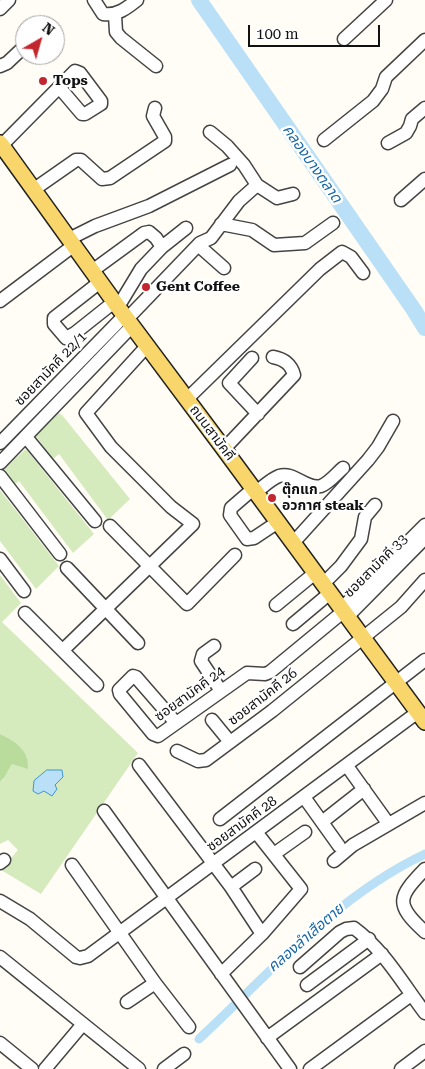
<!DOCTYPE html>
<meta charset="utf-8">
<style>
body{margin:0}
#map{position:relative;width:425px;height:1069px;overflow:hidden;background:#fffdf5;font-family:"Roboto Serif",serif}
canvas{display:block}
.north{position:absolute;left:15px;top:15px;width:50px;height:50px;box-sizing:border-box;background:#fff;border:1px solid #a0a0a0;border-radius:50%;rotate:38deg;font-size:14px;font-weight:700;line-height:20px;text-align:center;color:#111}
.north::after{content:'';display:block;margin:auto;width:18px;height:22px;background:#c4262e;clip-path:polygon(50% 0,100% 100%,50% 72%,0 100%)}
.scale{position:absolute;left:248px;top:25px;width:132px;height:22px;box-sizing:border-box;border:2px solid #111;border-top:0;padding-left:6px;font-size:15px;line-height:18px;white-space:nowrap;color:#111;-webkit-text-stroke:4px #fff;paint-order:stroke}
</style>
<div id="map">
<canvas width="425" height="1069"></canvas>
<div class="north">N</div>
<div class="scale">100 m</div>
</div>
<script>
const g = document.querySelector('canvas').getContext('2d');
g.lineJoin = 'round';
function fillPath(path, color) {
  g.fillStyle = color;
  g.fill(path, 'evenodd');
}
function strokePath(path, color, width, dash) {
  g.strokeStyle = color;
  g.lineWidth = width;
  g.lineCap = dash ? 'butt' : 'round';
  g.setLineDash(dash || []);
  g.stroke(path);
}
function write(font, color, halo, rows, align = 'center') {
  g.font = font + ' "Roboto Serif","Noto Sans Thai",serif';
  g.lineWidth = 5;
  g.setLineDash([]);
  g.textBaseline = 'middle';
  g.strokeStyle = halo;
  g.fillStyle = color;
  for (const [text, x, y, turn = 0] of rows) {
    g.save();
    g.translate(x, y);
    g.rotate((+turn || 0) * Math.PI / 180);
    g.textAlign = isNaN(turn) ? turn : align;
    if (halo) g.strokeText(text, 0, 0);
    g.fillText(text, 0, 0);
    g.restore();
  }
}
fillPath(new Path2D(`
 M56,412L62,415L130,499L108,520L59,454L53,459L35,435Z
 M26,449L94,534L73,553L19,481L15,484L3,469Z
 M0,490L59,566L36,589L0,541Z
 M0,575L21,603L2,622L138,753L41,894L1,870L18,850L8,840L0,844V782L3,780L6,771L12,764L13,742L0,734Z`), '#d5ebbd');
fillPath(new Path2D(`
 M0,734C16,742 29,750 28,769L12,764C8,769 4,780 0,782Z`), '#b9dc9c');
const water = new Path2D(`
 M47,770H62L63,777L55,785L57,789L52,796L44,791L38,794L33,791L34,781Z`);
fillPath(water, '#b9e0f7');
strokePath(water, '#3f96cf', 1);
strokePath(new Path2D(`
 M199,1039C270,973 336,896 425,854`), '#b9e0f7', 9);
strokePath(new Path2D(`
 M199,0L414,310L425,328`), '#b9e0f7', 16);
const minor = new Path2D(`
 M94,0L103,14C117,16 127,8 137,0
 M0,9L9,0
 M115,15L116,32L121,38L156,66
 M344,39L386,0
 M0,66L7,63L25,46
 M210,132L227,146L244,165L257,185L277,198L293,194
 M324,140L373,101L382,89L386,77L425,40
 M388,143L406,133L410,126L412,119L425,108
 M2,145L75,71L80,73L101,101V104L85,114H82L59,87
 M33,190L76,160H81L102,179L110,178L165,141V137L153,116L155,108
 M401,200L425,179
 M221,224L252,230L274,245L305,243L333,223
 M69,239L95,226L149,206L230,165
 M198,245L224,268
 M162,247L186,228
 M92,271L144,233L149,232L156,238L162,247L141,269L118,307
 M100,282L54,318V324L66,338L75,333L114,302
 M0,301L73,246
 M127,319L200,243L211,238L239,201L257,185
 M252,358L229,383L258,414
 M187,399L320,269L342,252L351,257L363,273
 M26,437L95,521
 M0,443L124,316
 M224,449L294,375C291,364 284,359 273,357
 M0,463L132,326
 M0,476L60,554
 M253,489L231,508L230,515L247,539L254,538L278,522
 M256,492C263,487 271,479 279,476C294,471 306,490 321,486C329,483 336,474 343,468
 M110,526L187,604L235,555
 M293,543L368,460L378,447L393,421
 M0,559L24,591
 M67,568L138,643
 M323,584L341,566L361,539L365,517L375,505
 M276,605L315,573
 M342,608L425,525
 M25,613L97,685
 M348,616L425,538
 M293,624L330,593
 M214,646L203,654L201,661L221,691
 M63,650L193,524L171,507L111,447L86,413L147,346
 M212,720L230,742
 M176,723L136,677L133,676L119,690L120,694L153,734L158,736L247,673L265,674L270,672L344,611
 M177,751L198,761L206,760L272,711L401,607L425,580
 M139,765L231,887L262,934
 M347,766L385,819
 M304,797L339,846
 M104,811L290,1069
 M220,819L425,660
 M322,822L364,789
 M274,854L305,832
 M334,861L353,845L425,803
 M0,863L4,860
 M72,865L155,983L189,1027
 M425,869C398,897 394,904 425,932
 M231,887L255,869
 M0,901L30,919L76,957L80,958L88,956L418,712
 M0,957L139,1069
 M300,967L340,932L346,929L354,928C384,950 403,984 425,1013
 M221,974L262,934L301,889L256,832
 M307,985L369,939
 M127,1002L155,983
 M267,1038L382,954
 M0,1043L32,1069
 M45,1069L83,1024
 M164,1069L184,1054
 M310,1069L411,995
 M401,1069L425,1051`);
const major = new Path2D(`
 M0,143L118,307L224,449L425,722`);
strokePath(minor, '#444', 15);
strokePath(major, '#222', 18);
strokePath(minor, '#fff', 12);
strokePath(major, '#f9d66b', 15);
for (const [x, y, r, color] of [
 [43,81,5,"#c4262e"],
 [146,287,5,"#c4262e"],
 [272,498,5,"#c4262e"]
]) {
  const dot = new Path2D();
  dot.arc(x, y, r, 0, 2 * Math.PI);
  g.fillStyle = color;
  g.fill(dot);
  strokePath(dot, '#fff', 2);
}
write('bold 14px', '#111', '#fff', [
 ["Tops",53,81],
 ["Gent Coffee",156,287],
 ["ตุ๊กแก",282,490],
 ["อวกาศ steak",282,506]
], 'left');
write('14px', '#111', '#fff', [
 ["ซอยสามัคคี 22/1",51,369,-46],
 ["ถนนสามัคคี",212,433,53],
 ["ซอยสามัคคี 33",376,566,-45],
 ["ซอยสามัคคี 24",190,694,-36],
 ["ซอยสามัคคี 26",263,697,-38],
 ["ซอยสามัคคี 28",242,824,-36]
]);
write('italic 15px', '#1768a6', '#fff', [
 ["คลองบางตลาด",312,164,55],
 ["คลองลำเสือตาย",306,938,-41]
]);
</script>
